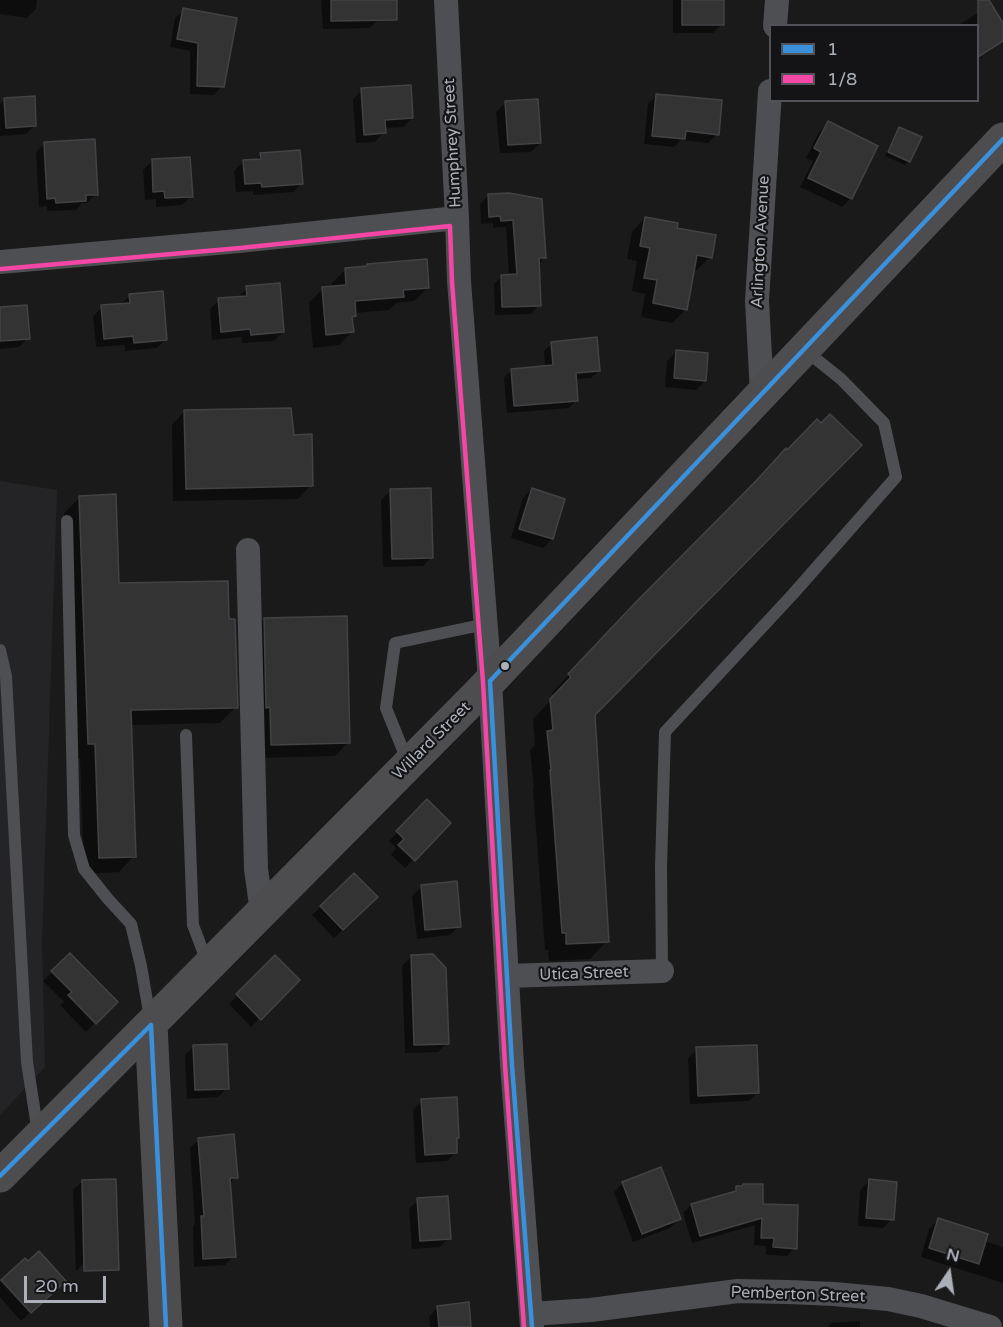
<!DOCTYPE html>
<style>
body{margin:0}
#map{position:relative;width:1003px;height:1327px;overflow:hidden;background:#1a1a1a;font-family:"Varela Round",sans-serif}
canvas{display:block}
.legend{position:absolute;left:769px;top:24px;width:210px;height:78px;box-sizing:border-box;background:#141416;border:2px solid #515257;margin:0;padding:8px 10px;list-style:none;font-size:18px;color:#acb0b9}
.legend li{display:flex;align-items:center;gap:12px;height:30px}
.legend b{width:30px;border:2px solid #515257}
.north{position:absolute;left:919px;top:1243px;width:60px;height:60px;-webkit-text-stroke:4px #141416;paint-order:stroke;rotate:13deg;font-size:16px;font-weight:700;line-height:24px;text-align:center;color:#acb0b9}
.north::after{content:'';display:block;margin:auto;width:21px;height:27px;background:#acb0b9;clip-path:polygon(50% 0,100% 100%,50% 72%,0 100%)}
.scale{position:absolute;left:24px;top:1276px;width:82px;height:27px;box-sizing:border-box;border:3px solid #acb0b9;border-top:0;padding-left:8px;font-size:18px;line-height:21px;white-space:nowrap;color:#acb0b9;-webkit-text-stroke:4px #141416;paint-order:stroke}
</style>
<div id="map">
<canvas width="1003" height="1327"></canvas>
<ul class="legend">
<li><b style="height:8px;background:#3a90db"></b>1</li>
<li><b style="height:8px;background:#f346a5"></b>1/8</li>
</ul>
<div class="north">N</div>
<div class="scale">20 m</div>
</div>
<script>
const g = document.querySelector('canvas').getContext('2d');
g.lineJoin = 'round';
function fillPath(path, color) {
  g.fillStyle = color;
  g.fill(path, 'evenodd');
}
function strokePath(path, color, width, dash) {
  g.strokeStyle = color;
  g.lineWidth = width;
  g.lineCap = dash ? 'butt' : 'round';
  g.setLineDash(dash || []);
  g.stroke(path);
}
function write(font, color, halo, rows, align = 'center') {
  g.font = font + ' "Varela Round",sans-serif';
  g.lineWidth = 4.5;
  g.setLineDash([]);
  g.textBaseline = 'middle';
  g.strokeStyle = halo;
  g.fillStyle = color;
  for (const [text, x, y, turn = 0] of rows) {
    g.save();
    g.translate(x, y);
    g.rotate((+turn || 0) * Math.PI / 180);
    g.textAlign = isNaN(turn) ? turn : align;
    if (halo) g.strokeText(text, 0, 0);
    g.fillText(text, 0, 0);
    g.restore();
  }
}
fillPath(new Path2D(`
 M0,481L57,490L42,942L45,1067L0,1115Z`), '#242426');
fillPath(new Path2D(`
 M0,0H37L36,9L27,18L0,14Z
 M321,0H379V19L370,28L323,29Z
 M673,0H723L722,24L713,33H673Z
 M990,5L1003,26V42L978,59V26H957Z
 M184,10L222,86L214,95L190,94V51L170,47L175,18Z
 M362,90L412,118L403,127L384,128V132L375,142L356,143L353,99Z
 M657,95L717,134L708,143L681,140L674,147L644,144L648,104Z
 M5,99L35,125L26,134L0,136V104Z
 M505,103L540,143L531,152L500,153L496,112Z
 M828,123L876,146L851,198L842,207L800,187L813,161L806,158L819,132Z
 M900,128L909,161L905,165L885,156L896,133Z
 M45,143L96,194L87,203H82L76,210L47,211V206L39,207L36,152Z
 M261,155L302,183L293,192L253,195V191L236,192L234,171L243,162L255,161Z
 M152,161L191,196L182,205L156,207V199L145,200L143,170Z
 M509,195L545,257L538,264L539,305L531,314L495,315L494,284L502,276H509L506,227L493,228V223L481,224L480,204L488,196Z
 M645,218L676,229L710,257L697,270H693L686,309L672,323L641,317L645,294L632,291L637,261L627,259L632,232Z
 M367,265L428,288L414,301L396,303L389,310L355,313V316L351,320L352,332L339,345L313,348L309,302L323,289L332,288V283L345,270L365,268Z
 M247,288L283,332L274,341L242,343V337L212,340L210,309L219,300L238,297Z
 M130,295L166,339L157,348L125,351V345L96,347L93,316L102,307L121,304Z
 M0,309L28,338L19,347L0,349Z
 M551,344L599,371L591,378L575,379L577,400L569,408L507,413L504,378L511,370L545,367L544,351Z
 M676,352L705,381L696,390L665,387L667,361Z
 M185,411L292,437L311,485L298,499L173,501L172,425Z
 M787,451L593,715L607,941L590,959L549,961L548,950H545L533,789L534,788L530,750L535,745L533,719L555,696L552,693L618,623Z
 M532,489L563,500L552,539L543,548L511,538L523,498Z
 M390,491L432,557L423,566L383,567L381,500Z
 M80,497L118,585L227,620L236,707L220,723L130,725L134,856L119,872L84,874L80,759H72L64,513Z
 M265,619L348,742L335,756L258,758L251,633Z
 M427,801L449,823L405,868L391,855L396,848L389,841Z
 M354,875L376,897L334,938L312,915Z
 M421,887L459,926L450,935L417,939L412,896Z
 M70,955L116,1002L86,1032L60,1005L64,1002L43,981Z
 M275,957L298,980L251,1027L229,1004Z
 M411,957L447,1043L438,1052L405,1053L402,966Z
 M194,1046L227,1088L218,1097L187,1099L185,1055Z
 M697,1049L758,1092L749,1101L690,1104L688,1058Z
 M422,1101L458,1137L455,1140L456,1152L447,1161L416,1163L413,1110Z
 M199,1139L236,1177L229,1184L234,1256L225,1265L194,1267L193,1227L195,1224L190,1148Z
 M83,1181L109,1239L76,1271L73,1190Z
 M869,1181L892,1219L883,1228L858,1226L860,1190Z
 M623,1183L679,1219L670,1228L633,1242L614,1192Z
 M737,1188L762,1205L795,1248L787,1256L766,1255V1246L754,1245L755,1225L692,1243L683,1213L691,1205L730,1195Z
 M418,1200L449,1238L440,1247L412,1249L409,1209Z
 M938,1220L984,1241L1003,1247V1283L921,1257L929,1229Z
 M25,1260L55,1289L21,1321L0,1297V1283Z
 M438,1307L469,1327H430L429,1317Z
 M860,1321V1327H828L831,1323Z`), '#0007');
const building = new Path2D(`
 M331,0H397V20L331,21Z
 M682,0H724V25H682Z
 M978,0H989L1003,23V41L978,57Z
 M183,8L237,18L224,87L197,86L198,43L177,39Z
 M411,85L413,118L385,120L386,133L364,135L361,88Z
 M656,94L722,100L719,135L686,131L685,139L652,136Z
 M35,96L36,126L6,128L4,98Z
 M538,99L541,143L508,145L505,101Z
 M828,121L878,146L852,199L808,178L821,152L814,148Z
 M899,127L922,137L910,162L888,152Z
 M95,139L98,195H86V201L56,203L55,198L47,199L44,142Z
 M300,150L303,184L262,187L261,183L245,184L243,160L261,159L260,153Z
 M190,157L193,197L165,198L164,191L153,192L152,159Z
 M509,193L542,199L546,258H539L541,306L502,307L501,275L517,274L513,220L501,221L500,216L489,217L488,194Z
 M645,217L678,223L677,228L716,235L712,258L697,255L687,310L653,303L657,280L644,278L650,248L640,246Z
 M427,259L429,288L403,290L404,297L355,301L356,316L352,317L354,332L326,335L322,287L346,285L345,268L367,266V264Z
 M280,283L284,332L251,335L250,329L221,332L218,298L247,296L246,286Z
 M163,291L167,340L134,343L133,336L104,339L101,305L130,303L129,294Z
 M27,305L30,339L0,341V307Z
 M597,337L600,371L576,373L578,401L514,406L511,369L553,365L551,342Z
 M676,350L708,353L706,381L674,378Z
 M291,408L294,435L312,434L313,486L186,489L184,410Z
 M830,414L862,445L595,715L609,942L566,944V933H562L550,770H551L547,731L553,730L550,699L571,677L568,674L635,603L756,481L786,448L787,450L817,419L821,423Z
 M431,488L433,558L392,559L390,489Z
 M532,488L565,499L553,539L519,529Z
 M116,494L119,583L228,581L229,619H235L238,708L131,710L136,857L99,858L95,744H88L79,496Z
 M347,616L350,743L271,745L270,707L266,708L264,618Z
 M427,799L451,823L415,861L398,845L404,839L396,831Z
 M354,873L378,897L343,930L320,906Z
 M457,881L461,927L425,930L421,885Z
 M70,953L118,1002L96,1024L68,995L72,992L51,971Z
 M433,954L446,968L449,1044L414,1045L411,955Z
 M275,955L300,980L261,1020L236,994Z
 M227,1044L229,1089L195,1090L193,1045Z
 M757,1045L759,1093L698,1096L696,1047Z
 M457,1097L459,1138H457V1153L425,1155L421,1099Z
 M234,1134L238,1178H230L236,1257L203,1259L201,1216H204L198,1138Z
 M661,1167L681,1219L642,1234L622,1182Z
 M116,1179L119,1270L84,1271L82,1180Z
 M869,1179L897,1182L894,1220L866,1218Z
 M743,1184H763V1204L798,1205L797,1249L773,1247L774,1238H761L762,1218L700,1236L691,1204L736,1191V1186H742Z
 M448,1196L451,1239L420,1241L417,1198Z
 M938,1218L988,1234L979,1264L929,1248Z
 M39,1251L66,1281L31,1313L1,1280L25,1258L28,1261Z
 M469,1302L471,1327H439L437,1306Z`);
fillPath(building, '#333334');
strokePath(building, '#424346', 1.5);
strokePath(new Path2D(`
 M67,521L74,835L84,869L108,899L131,924L141,966L150,1018
 M0,650L6,676L27,1062L38,1133
 M186,735L193,925L207,962
 M407,760L386,708L395,643L486,624
 M662,971L661,867L665,732L793,594L896,477L884,423L841,379L806,351`), '#4e4f52', 12);
strokePath(new Path2D(`
 M446,0L457,218L459,281L490,681L512,1065L532,1327
 M775,26L777,0
 M0,262L239,241L457,218
 M762,393L757,301L770,91
 M248,550L256,869L262,912
 M507,976L662,971
 M531,1314L591,1310L738,1291L788,1292L834,1294L888,1299L921,1306L990,1327`), '#4e4f52', 24);
strokePath(new Path2D(`
 M151,1025L166,1327
 M0,1176L477,695L1003,139`), '#4d4d50', 33);
strokePath(new Path2D(`
 M151,1025L166,1327
 M0,1176L151,1025
 M532,1327L512,1065L490,681L1003,139`), '#3a90db', 4.5);
strokePath(new Path2D(`
 M1,269L240,248L450,226L452,282L483,682L505,1065L524,1327`), '#f346a5', 4.5);
for (const [x, y, r, color] of [
 [505,666,5,"#acb0b9"]
]) {
  const dot = new Path2D();
  dot.arc(x, y, r, 0, 2 * Math.PI);
  g.fillStyle = color;
  g.fill(dot);
  strokePath(dot, '#141416', 2);
}
write('16px', '#acb0b9', '#141416', [
 ["Humphrey Street",453,143,-93],
 ["Arlington Avenue",761,242,-87],
 ["Willard Street",432,741,-45],
 ["Utica Street",584,974,-2],
 ["Pemberton Street",798,1295,2]
]);
</script>
